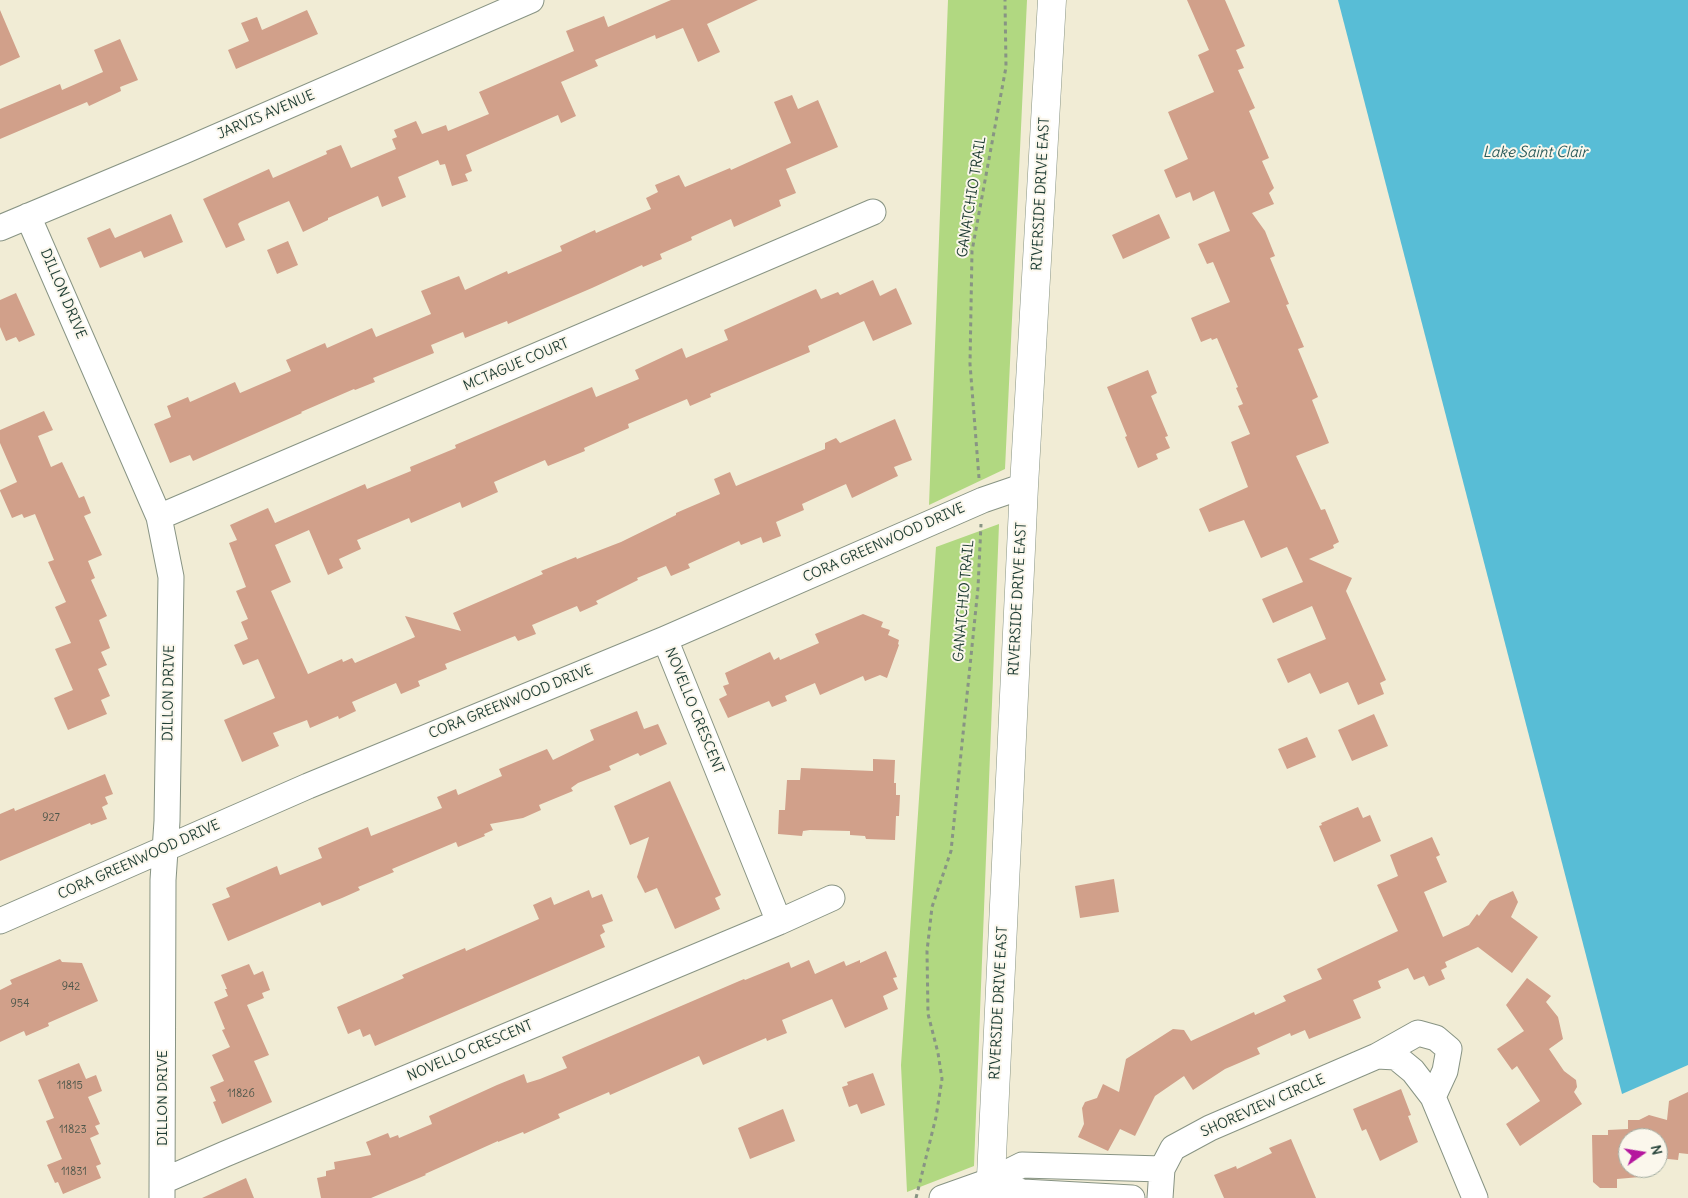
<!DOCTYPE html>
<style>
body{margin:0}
#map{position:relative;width:1688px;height:1198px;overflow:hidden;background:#f1ecd5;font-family:Delius,sans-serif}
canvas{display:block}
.north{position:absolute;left:1618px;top:1128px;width:50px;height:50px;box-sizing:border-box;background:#fbf7ec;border:1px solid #a3ada2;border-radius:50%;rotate:77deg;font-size:14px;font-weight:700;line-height:20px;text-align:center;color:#1f3d34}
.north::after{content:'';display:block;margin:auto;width:18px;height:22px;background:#b5179e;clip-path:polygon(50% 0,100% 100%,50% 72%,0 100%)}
</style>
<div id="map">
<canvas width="1688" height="1198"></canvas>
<div class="north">N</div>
</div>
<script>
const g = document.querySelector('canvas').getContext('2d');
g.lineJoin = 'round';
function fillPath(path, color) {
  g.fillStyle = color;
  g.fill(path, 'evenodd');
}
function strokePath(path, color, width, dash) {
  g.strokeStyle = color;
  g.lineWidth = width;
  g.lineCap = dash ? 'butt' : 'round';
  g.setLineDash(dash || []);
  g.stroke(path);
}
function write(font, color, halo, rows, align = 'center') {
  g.font = font + ' Delius,sans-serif';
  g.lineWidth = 4;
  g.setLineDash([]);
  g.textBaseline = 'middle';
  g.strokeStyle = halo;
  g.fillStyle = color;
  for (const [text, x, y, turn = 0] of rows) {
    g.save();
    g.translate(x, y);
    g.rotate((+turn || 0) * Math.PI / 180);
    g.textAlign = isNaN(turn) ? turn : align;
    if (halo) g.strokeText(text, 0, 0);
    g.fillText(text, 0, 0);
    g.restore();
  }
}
fillPath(new Path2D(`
 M948,0H1027L1005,469L929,505Z
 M999,524L974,1166L907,1192L901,1065L936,547Z`), '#b1d881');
fillPath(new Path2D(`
 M1338,0H1688V1065L1622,1094Z`), '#58bdd6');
fillPath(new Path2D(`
 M671,0H758L707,24L720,52L698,62L683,28L656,39L655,35L595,60L598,66L561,82L576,116L561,123L558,115L466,155L472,171L465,174L468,181L452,186L445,164L440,165L438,160L398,177L406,197L382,207L378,196L328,218V220L303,232L289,201L240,222L238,224L245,240L226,248L203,199L269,169L273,178L327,154L326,151L341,145L351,168L396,149L392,139L397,137L394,130L416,121L422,134L446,125L448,131L489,114L479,92L574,51L566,31L604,16L608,27Z
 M1187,0H1225L1245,46L1236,50L1244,68L1238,70L1255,108L1249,111L1269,158L1262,161L1274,188L1269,193L1274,204L1252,213L1265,231L1275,256L1270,258L1289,304L1286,305L1304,347L1298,349L1318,397L1312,400L1329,443L1296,456L1321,510L1325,509L1339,542L1333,545L1334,548L1309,559L1352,578L1346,591L1386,680L1380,683L1384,694L1358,705L1348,682L1320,694L1310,673L1288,683L1277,659L1326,639L1312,606L1273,623L1262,599L1303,582L1287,547L1261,558L1244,520L1209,532L1199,509L1248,487L1231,442L1250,434L1238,406L1243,404L1236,388L1238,387L1217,338L1212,340L1211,338L1201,342L1191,318L1230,302L1213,262L1207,264L1198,244L1230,231L1214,191L1193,201L1190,192L1176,198L1164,170L1188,159L1168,112L1214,92L1198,55L1209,50Z
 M0,10L20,57L0,66Z
 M307,10L318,34L236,69L228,50L249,41L241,23L257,17L262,30Z
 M120,39L138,80L120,87L121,91L89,106L87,102L0,139V109L60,84L62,90L103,72L94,50Z
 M792,95L798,109L818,100L838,147L786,169L796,193L779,200L781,206L734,227L731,219L691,237L692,240L660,254L662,259L643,267L642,265L592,288L508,324L507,321L465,338L463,332L431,345L434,353L373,378L375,382L355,390L354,389L301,412L302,413L193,461L190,455L170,463L154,424L171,417L167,406L188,397L190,402L235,382L240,393L291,371L286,360L325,343L327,348L372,328L376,337L431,314L421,291L459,276L465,290L507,271L508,274L562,251L560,246L595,230L596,233L651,209L646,198L658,192L655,185L679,175L685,187L730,168L731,170L791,143L774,102Z
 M171,214L183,242L144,258L141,251L100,268L87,238L110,228L115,238Z
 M1159,214L1170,238L1123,259L1112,235Z
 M288,241L298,265L277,274L267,250Z
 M873,280L880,296L896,288L912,324L873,341L864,321L808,346L810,352L710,394L711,397L690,406L687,399L628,424L629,428L584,448L585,451L548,466L545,460L494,482L498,492L462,508L460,502L411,523L409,518L357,540L361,549L339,559L343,568L328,575L309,530L275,545L291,582L271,591L308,674L342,659L343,662L352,658L355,663L415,637L405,616L461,631L453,613L543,574L541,571L576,557L577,559L621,542L676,515V513L720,494L714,479L730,472L736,486L825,449V443L836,438L840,443L895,419L912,460L894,467L898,476L852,498L846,484L802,504L804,510L776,522L781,536L763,543L761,537L741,545L739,541L688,564L690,568L671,576L666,566L637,578L638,580L596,601L598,604L580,612L577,606L532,625L536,634L518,641L515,636L445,664L447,669L418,681L420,686L401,694L396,683L352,702L356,711L339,719L338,716L310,728L307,720L273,733L279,746L242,762L224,720L275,698L258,659L243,665L234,645L248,639L241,622L248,619L236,591L246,587L229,543L237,540L230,525L268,508L275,523L365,484L367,489L411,471L410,467L456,448L455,445L592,387L596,397L639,379L635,370L682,348L686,358L728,340L724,330L816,289L821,299L838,292L840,295Z
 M16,293L35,335L19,342L16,337L6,341L0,327V300Z
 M1148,370L1157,393L1151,396L1168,436L1165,437L1170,448L1156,454L1158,459L1138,468L1125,437L1127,436L1107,387Z
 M44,411L53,430L38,436L51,467L62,462L79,498L84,496L91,513L84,516L102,555L88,561L95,578L91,580L107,616L99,620L110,648L101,652L107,665L98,669L110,696L101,700L107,714L68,730L54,698L73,690L55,649L71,643L55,607L66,602L48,562L54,560L35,514L24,518L22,514L12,518L0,491V490L17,482L0,443V430Z
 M863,614L883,622L881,627L890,630L888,635L899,640L898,644L899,645L887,678L880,675L865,681L863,676L820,695L815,683L785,696L787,701L772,707L769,701L728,718L719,699L727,695L723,686L729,684L725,673L770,652L774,660L779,657L780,660L819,643L815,634Z
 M637,711L644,729L658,724L667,744L640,756L638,753L609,766L611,770L578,783L571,788L573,791L539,805L541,810L523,818L490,824L493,830L484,834L485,836L458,847L456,842L392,869L394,872L358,887L360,890L342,898L322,906L320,902L228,941L212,904L230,897L226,888L277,866L280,875L322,858L318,848L368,827L371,836L442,808L437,797L456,789L458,795L502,776L499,769L547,749L553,760L594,740L590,730Z
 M1374,714L1388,746L1352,761L1338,730Z
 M1307,737L1316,757L1287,769L1278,749Z
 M873,759L895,760L894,783H896V795H900L899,816H896L895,840L866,839L865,836L850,835V831L810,830L803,831L802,836L778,834L779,810H785L787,780H800L801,768L873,771Z
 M105,774L113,794L105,797L108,804L102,807L107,819L91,825L90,823L0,861V814L14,808L15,811Z
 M670,781L721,895L715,898L720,909L675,929L657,888L645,893L637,877L649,837L630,845L614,806Z
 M1358,807L1363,818L1370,815L1381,841L1334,862L1319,826L1322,825L1321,823Z
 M1432,837L1440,855L1436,857L1447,882L1424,892L1443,937L1469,925L1477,914L1479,916L1490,901L1513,891L1518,902L1511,917L1538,937L1512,973L1478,947L1445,962L1447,967L1441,970L1445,979L1429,986L1424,976L1414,980L1408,968L1378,981L1381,988L1353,1000L1361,1018L1309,1039L1305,1030L1291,1036L1290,1033L1257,1048L1260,1054L1225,1069L1193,1090L1184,1076L1155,1096L1135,1136L1120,1129L1108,1151L1078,1137L1084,1124L1082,1108L1085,1102L1097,1098L1103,1084L1119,1092L1126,1059L1173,1029L1184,1030L1191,1041L1254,1012L1255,1015L1286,1001L1283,996L1322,979L1317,969L1398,931L1377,885L1398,876L1390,855Z
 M1114,879L1119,912L1080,918L1075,886Z
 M589,890L592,898L602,894L613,921L602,925L605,932L600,935L605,947L375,1046L370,1034L363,1037L360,1029L348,1034L337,1007L404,978L402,975L465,948L466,951L539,919L533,905L551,897L554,905Z
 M886,951L897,977L893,978L898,989L883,996L888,1009L845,1028L832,999L782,1020L787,1033L767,1041L766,1038L703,1065L699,1056L610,1095L609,1092L558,1114L560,1118L524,1134L523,1132L498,1142V1141L425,1174L426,1175L371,1198H321L317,1178L326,1176V1171L335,1169L334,1162L371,1155L366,1142L388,1133L390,1138L398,1135L399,1138L432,1124L429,1116L497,1085L524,1074L527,1083L540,1079L567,1068L562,1057L744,979L745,980L789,962L791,968L809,960L815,974L844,961L846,966L860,960V963Z
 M60,959L62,962L82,963L98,1001L48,1023L49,1026L26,1036L24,1031L0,1042V990L12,984L10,980Z
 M249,964L254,975L263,971L270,990L262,993L264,998L247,1005L269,1055L254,1061L272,1102L222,1124L213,1102L216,1101L210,1087L224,1081L212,1055L230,1047L222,1030L225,1029L214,1002L228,996L225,989H227L221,975Z
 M1527,978L1551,996L1546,1002L1558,1017L1563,1039L1549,1049L1564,1071L1576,1080L1577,1087L1574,1092L1582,1104L1520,1146L1506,1124L1540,1101L1517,1066L1512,1070L1497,1049L1524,1031L1506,1005Z
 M79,1063L86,1079L96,1075L102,1091L88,1097L100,1124L95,1126L99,1134L90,1138L101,1164L96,1166L101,1178L63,1194L58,1182L55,1183L47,1165L62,1159L46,1121L54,1118L38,1080Z
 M873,1073L885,1105L861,1114L857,1104L849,1107L842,1087L848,1085L847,1082Z
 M1401,1089L1411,1115L1408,1116L1418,1142L1380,1161L1366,1129L1362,1131L1353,1109Z
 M1688,1092V1154L1679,1153L1678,1160L1658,1158V1138H1628V1168H1653V1172H1640V1177L1617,1179V1188H1600L1593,1182L1592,1135H1608V1130L1628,1129V1120H1639L1649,1115L1667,1120L1669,1101Z
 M783,1109L795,1141L750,1159L738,1128Z
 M1291,1139L1316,1198H1224L1214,1175L1236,1166L1237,1169L1272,1153L1269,1148Z
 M246,1178L254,1198H202Z`), '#d1a08a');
const minor = new Path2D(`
 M28,216L159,517L171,577L167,821L163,880L162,1198
 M0,228L184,151L531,0
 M159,517L873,212
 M665,639L779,922
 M0,921L308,786L665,639L983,500L1024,486
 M1377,1056L1418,1033L1436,1038L1449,1049L1445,1071L1433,1097
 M163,1181L225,1154L779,922L832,898
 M990,1181L1023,1192L1132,1198
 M942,1198L990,1181L1022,1165L1162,1169
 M1160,1198L1162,1169L1173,1148L1210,1128L1377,1056L1396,1057L1413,1071L1433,1097L1475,1198`);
const major = new Path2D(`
 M990,1198L1024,486L1052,0`);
strokePath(minor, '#889484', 27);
strokePath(major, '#889484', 29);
strokePath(new Path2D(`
 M979,478L970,364L972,251L1006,67L1005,0
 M916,1198L936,1117L942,1079L938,1053L928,1014L927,951L932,907L951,851L978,588L981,524`), '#889484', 3, [4, 4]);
strokePath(minor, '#fff', 25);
strokePath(major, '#fff', 28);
write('11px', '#4c564a', null, [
 ["927",51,818],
 ["942",71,987],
 ["954",20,1004],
 ["11815",70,1086],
 ["11826",241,1094],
 ["11823",73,1130],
 ["11831",74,1172]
]);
write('14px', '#1f3d34', '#fbf7ec', [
 ["JARVIS AVENUE",266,115,-23],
 ["RIVERSIDE DRIVE EAST",1041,194,-87],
 ["GANATCHIO TRAIL",972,197,-81],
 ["DILLON DRIVE",63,294,67],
 ["MCTAGUE COURT",516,365,-23],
 ["CORA GREENWOOD DRIVE",884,543,-24],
 ["RIVERSIDE DRIVE EAST",1018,599,-87],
 ["GANATCHIO TRAIL",964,601,-85],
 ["DILLON DRIVE",169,693,-89],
 ["CORA GREENWOOD DRIVE",511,702,-22],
 ["NOVELLO CRESCENT",694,711,68],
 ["CORA GREENWOOD DRIVE",139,860,-24],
 ["RIVERSIDE DRIVE EAST",999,1003,-87],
 ["NOVELLO CRESCENT",470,1051,-23],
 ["DILLON DRIVE",163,1098,-90],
 ["SHOREVIEW CIRCLE",1263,1106,-24]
]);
write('italic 15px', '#2d5d5c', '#fbf7ec', [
 ["Lake Saint Clair",1535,153]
]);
</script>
